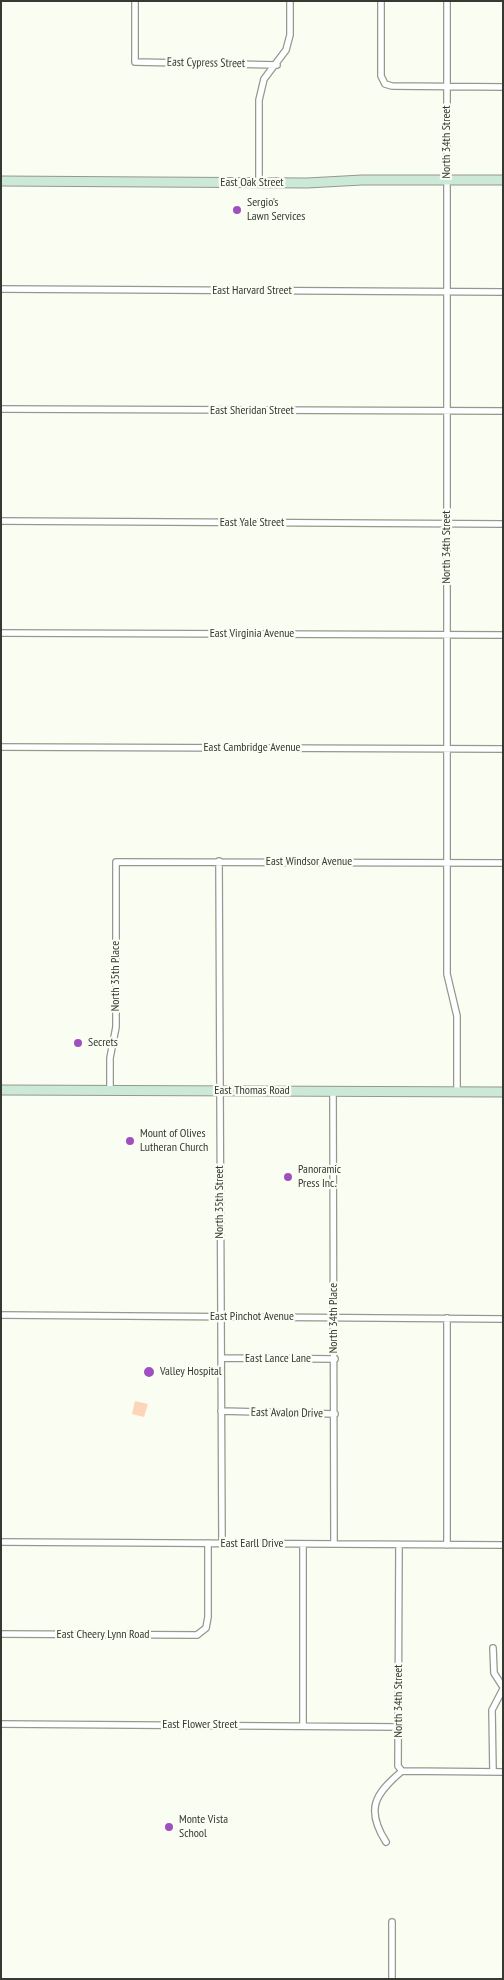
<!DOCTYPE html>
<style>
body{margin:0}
#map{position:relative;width:504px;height:1980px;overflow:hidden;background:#fafdf2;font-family:"PT Sans Narrow",sans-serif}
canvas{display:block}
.frame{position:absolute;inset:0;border:2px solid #363833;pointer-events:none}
</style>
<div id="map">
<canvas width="504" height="1980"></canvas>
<div class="frame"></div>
</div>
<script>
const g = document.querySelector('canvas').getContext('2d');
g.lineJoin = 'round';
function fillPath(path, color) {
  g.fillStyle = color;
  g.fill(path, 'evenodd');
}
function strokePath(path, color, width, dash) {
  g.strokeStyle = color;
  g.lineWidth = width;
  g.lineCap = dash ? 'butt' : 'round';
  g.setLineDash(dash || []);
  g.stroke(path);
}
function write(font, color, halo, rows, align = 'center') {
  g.font = font + ' "PT Sans Narrow",sans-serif';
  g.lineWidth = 4.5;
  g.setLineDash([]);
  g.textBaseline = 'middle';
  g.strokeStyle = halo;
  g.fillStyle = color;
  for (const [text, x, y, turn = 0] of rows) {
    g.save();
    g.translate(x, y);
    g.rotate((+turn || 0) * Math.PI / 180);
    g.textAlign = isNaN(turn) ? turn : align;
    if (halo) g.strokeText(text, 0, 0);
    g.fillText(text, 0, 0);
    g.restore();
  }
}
fillPath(new Path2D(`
 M135,1401L148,1404L144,1417L132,1414Z`), '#fed5ba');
const street = new Path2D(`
 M135,1V62L277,65
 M381,1V76L385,84L392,86L503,87
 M447,1V974L457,1016V1092
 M259,183V100L264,79L286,50L290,35V1
 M1,289L503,292
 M1,409L503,411
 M1,521L503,524
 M1,633L503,635
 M1,747L503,749
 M219,861L222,1543
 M110,1090V1058L116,1027V862L503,863
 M333,1091L334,1544
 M1,1315L503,1319
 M447,1318V1545
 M221,1358L335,1359
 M221,1411L335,1414
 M1,1542L503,1545
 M303,1544V1726
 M399,1545L398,1766L402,1771
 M1,1634L197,1635L206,1628L208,1617V1543
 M493,1648L494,1673L503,1687
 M1,1724L399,1727
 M402,1771L503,1772
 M493,1771L492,1710L503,1689
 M386,1842C365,1809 375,1794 402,1771
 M392,1979V1922`);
const secondary = new Path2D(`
 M1,181L307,183L362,180H503
 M1,1090L503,1092`);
strokePath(street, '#94988e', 8);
strokePath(secondary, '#94988e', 11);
strokePath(street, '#fff', 5.5);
strokePath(secondary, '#cce9d8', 9);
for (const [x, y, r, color] of [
 [237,210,5,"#9f4fc0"],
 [78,1043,5,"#9f4fc0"],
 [130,1141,5,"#9f4fc0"],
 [288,1177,5,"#9f4fc0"],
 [149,1372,6,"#9f4fc0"],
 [169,1827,5,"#9f4fc0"]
]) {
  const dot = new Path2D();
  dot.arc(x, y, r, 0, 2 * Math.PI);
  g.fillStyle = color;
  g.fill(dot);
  strokePath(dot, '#fafdf2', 2);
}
write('12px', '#363833', '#fafdf2', [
 ["East Cypress Street",206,63,1],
 ["North 34th Street",447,142,-90],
 ["East Oak Street",252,183],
 ["East Harvard Street",252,291],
 ["East Sheridan Street",252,411],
 ["East Yale Street",252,523],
 ["North 34th Street",447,547,-90],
 ["East Virginia Avenue",252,634],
 ["East Cambridge Avenue",252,748],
 ["East Windsor Avenue",309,862],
 ["North 35th Place",116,976,-90],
 ["East Thomas Road",252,1091],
 ["North 35th Street",220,1202,-90],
 ["East Pinchot Avenue",252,1317],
 ["North 34th Place",334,1318,-90],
 ["East Lance Lane",278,1359],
 ["East Avalon Drive",287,1413,1],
 ["East Earll Drive",252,1544],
 ["East Cheery Lynn Road",103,1635],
 ["North 34th Street",399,1701,-90],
 ["East Flower Street",200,1725]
]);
write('12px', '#363833', '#fafdf2', [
 ["Sergio's",247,203],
 ["Lawn Services",247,217],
 ["Secrets",88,1043],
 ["Mount of Olives",140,1134],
 ["Lutheran Church",140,1148],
 ["Panoramic",298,1170],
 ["Press Inc.",298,1184],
 ["Valley Hospital",160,1372],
 ["Monte Vista",179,1820],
 ["School",179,1834]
], 'left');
</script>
